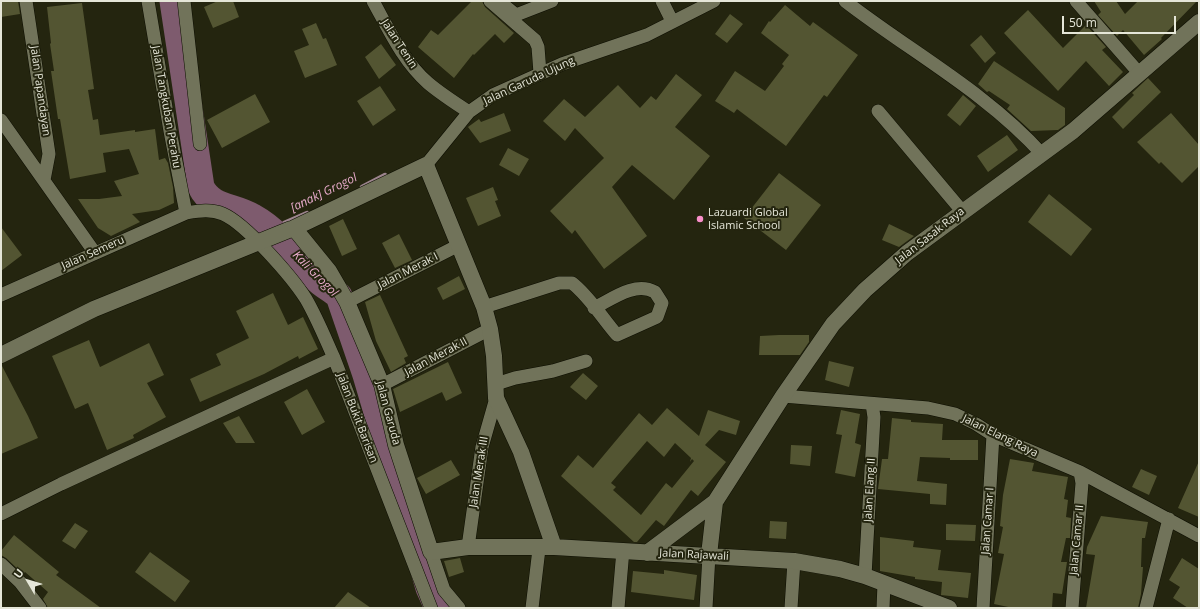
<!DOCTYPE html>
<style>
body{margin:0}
#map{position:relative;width:1200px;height:609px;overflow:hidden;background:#24250f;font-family:"Open Sans",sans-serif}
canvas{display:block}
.frame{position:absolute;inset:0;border:2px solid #e5e6d8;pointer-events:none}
.north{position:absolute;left:8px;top:561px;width:40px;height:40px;-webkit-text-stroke:3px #24250f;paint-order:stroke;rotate:308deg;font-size:11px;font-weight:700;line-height:16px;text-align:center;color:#e5e6d8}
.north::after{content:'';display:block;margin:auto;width:14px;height:18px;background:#e5e6d8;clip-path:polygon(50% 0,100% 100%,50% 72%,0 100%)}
.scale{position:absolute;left:1062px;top:16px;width:114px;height:18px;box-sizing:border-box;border:2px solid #e5e6d8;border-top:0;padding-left:5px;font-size:12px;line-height:14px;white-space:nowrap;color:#e5e6d8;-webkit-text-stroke:3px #24250f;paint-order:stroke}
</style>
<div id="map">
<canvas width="1200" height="609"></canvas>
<div class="frame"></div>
<div class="north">U</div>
<div class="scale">50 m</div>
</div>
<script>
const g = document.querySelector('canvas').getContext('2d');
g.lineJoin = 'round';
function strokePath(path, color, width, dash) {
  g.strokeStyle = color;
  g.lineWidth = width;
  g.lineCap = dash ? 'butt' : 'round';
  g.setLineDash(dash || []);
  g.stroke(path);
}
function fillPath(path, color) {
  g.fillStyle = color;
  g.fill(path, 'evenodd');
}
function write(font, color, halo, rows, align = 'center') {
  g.font = font + ' "Open Sans",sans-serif';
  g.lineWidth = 4;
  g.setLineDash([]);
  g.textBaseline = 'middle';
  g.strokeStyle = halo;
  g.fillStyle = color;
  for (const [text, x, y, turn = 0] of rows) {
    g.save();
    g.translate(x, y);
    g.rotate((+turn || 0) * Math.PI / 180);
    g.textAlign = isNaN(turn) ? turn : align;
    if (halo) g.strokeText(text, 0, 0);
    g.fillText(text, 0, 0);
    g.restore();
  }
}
strokePath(new Path2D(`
 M362,187L385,175
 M284,223L307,213`), '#9d858e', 4.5);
strokePath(new Path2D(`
 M173,1L201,187C212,209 233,205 253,217C280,232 296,257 317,279C322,285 332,289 339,296L366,375L429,588L438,608`), '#7e5b6e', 27);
fillPath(new Path2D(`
 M1,1H18L20,14L1,17Z
 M218,1H233L239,17L213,28L204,7Z
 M472,1H482L485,7L514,33L504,43L495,34L474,55L473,54L454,78L418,47L431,30L438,35Z
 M1094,1H1116L1125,14L1138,1H1197L1161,38L1162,39L1144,55L1123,30L1117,36L1098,15L1101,12Z
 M82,3L94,89L88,90L93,120L98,119L100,135L135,130V132L155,129L159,160L165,158L168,163L173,187L174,203L159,210L132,214L140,222L111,236L98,228L78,199H99L122,196L114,181L139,174L129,149L103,153L106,172L70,179L60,119H58L51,71H54L50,44L51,43L47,7Z
 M785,5L810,26L813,22L858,55L827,97L824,95L786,146L737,109L734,113L715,101L735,71L765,91L784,66L782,64L789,55L761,33L769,21L770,22Z
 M1028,10L1063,48L1086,25L1106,47L1102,50L1123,72L1109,86L1086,61L1058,91L1004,33Z
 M730,14L743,24L727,43L715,34Z
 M316,23L323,39L326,38L337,65L305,78L294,51L309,45L302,29Z
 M981,35L996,53L985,63L970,45Z
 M381,44L396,65L379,79L365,57Z
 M994,61L1065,108V125L1058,130L1031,131L1007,109L1010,105L989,91L987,92L978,84Z
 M676,74L702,95L675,127L710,156L674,200L632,165L612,187L647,236L604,269L575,230L572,234L550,211L604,158L575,128L565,141L543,121L564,99L585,117L618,85L640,108L651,96L656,100Z
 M1148,78L1161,92L1123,129L1112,117L1134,95L1132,93Z
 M380,86L396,110L373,126L357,101Z
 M255,94L270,122L222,148L207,120Z
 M963,95L976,106L960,126L947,115Z
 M504,113L511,131L480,143L468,127L479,119L481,122Z
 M1171,113L1199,145V166L1182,183L1161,162L1159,164L1137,142Z
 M1007,135L1018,150L988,172L977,156Z
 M508,148L529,159L519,176L499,165Z
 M779,173L821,205L786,250L744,218Z
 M493,187L498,200L495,201L501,216L478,226L466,198Z
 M1049,194L1092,229L1071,256L1028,222Z
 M343,219L357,249L342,256L329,226Z
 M889,224L914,236L899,247L882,240Z
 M1,227L22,255L1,271Z
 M399,234L412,260L395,268L382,243Z
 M459,276L465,289L443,300L437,288Z
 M273,293L288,325L303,317L318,349L299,359L298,356L264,374L200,402L190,379L221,365L216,354L249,338L236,311Z
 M380,295L408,356L404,358L406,363L391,372L376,341L365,302Z
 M779,335H809V342L800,355H759L760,336Z
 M89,340L100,367L149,343L164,375L147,383L166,417L133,435L134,438L107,450L88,403L75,409L52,356Z
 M829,361L854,367L849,387L825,380Z
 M448,362L462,393L446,401L442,392L400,412L393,389Z
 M1,364L28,416L38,438L1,454Z
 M583,373L598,386L586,400L570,387Z
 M307,389L325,422L302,435L284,402Z
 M667,408L699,436L708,410L740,421L736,435L719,430L705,445L726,462L698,496L691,490L664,526L656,520L637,542H634L561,476L578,455L593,468L639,413L652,425ZM647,441L664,457L675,443L691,458L690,462L692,459L694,461L672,488L666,483L641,515L613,490L616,487L611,483Z
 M841,410L860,414L855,443L861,445L855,477L835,473L842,435L836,434Z
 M239,416L255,443H236L223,423Z
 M892,418L911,420V422L943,424L942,440H978V460H950V458L920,457L917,481L947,484L946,505L930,504V494L878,489L882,459H888Z
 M791,445L812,446L810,466L790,464Z
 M1010,459L1034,463L1032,471L1068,477L1064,499L1068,500L1066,517L1071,518L1070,538H1066L1061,562H1067L1062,594L1053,593L1052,608H1013L994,604L1004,554L998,553L1003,527L1000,526L1003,495Z
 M451,460L460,475L426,494L417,478Z
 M1199,461V517L1178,508Z
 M1141,469L1157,476L1149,495L1132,487Z
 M1101,516L1148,522L1145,538H1142L1141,567H1143L1141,594L1138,608H1086L1095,555L1086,554L1087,547Z
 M770,521L787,522L786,539L769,538Z
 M75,523L88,531L75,549L62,541Z
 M946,524L976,525L975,541L946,540Z
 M14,535L59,572L56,575L101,608H48L43,599L48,592L25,572L23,574L6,558L1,555V551Z
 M880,537L914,541L913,547L941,550L938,570L971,573L968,598L941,595L942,582L915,579V577L880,571Z
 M150,552L190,581L175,602L135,572Z
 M460,558L464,572L449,577L444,561Z
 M1182,558L1199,569V608H1188L1173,598L1180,587L1169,580Z
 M664,570L697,575L694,600L631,592L633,571L664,574Z
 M348,592L371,608H334Z`), '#535532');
const minor = new Path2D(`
 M26,1L49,154L44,180
 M148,1L170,131L186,213
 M184,1L200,144
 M373,1C389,30 403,61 428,83C441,94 455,103 469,112
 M490,1L535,40L538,47L540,73
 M662,1L672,21
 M845,1C911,52 986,92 1042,154
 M1076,1L1139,73
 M505,6L516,15L552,1
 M878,111L962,211
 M1,120L95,253
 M426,165L469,112L493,95L562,64L647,35L714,1
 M1,295L186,213C199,211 211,209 223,214C246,224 292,277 306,299C317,318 325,338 334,358L431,608
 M347,302L459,245
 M484,307L559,283H572C589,296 603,319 617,335L657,317L662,303L655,292C635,281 612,299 594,308
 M496,384L515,378L553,371L586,361
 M382,385L490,329
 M783,396L928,408L955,414L976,424L993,435L1080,472L1199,536
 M1,514L61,484L334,358
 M468,547L482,447L496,398
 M431,552L444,590L459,608
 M1,564L20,582L40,608
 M865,576L874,417L872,404
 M532,608L539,549
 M618,608L623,550
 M706,608L709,555
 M791,608L794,561
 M883,608L884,584
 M983,608L993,435
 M1072,608L1082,483L1080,472
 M1146,608L1169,519`);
const tertiary = new Path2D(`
 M1,355L94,309L291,229
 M554,547L521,452L496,398L494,356L490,329L484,307L426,165L294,228L329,271L347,302L382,385L396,445L431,552L468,547H554L794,561L840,569L865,576L949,608
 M647,553L715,502L783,396L833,324L865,290L907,253L1073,131L1199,22
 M709,555L715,502`);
strokePath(minor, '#0d0e00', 14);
strokePath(tertiary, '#0d0e00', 17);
strokePath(minor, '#71735a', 13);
strokePath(tertiary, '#71735a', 16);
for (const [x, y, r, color] of [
 [700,219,4,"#f98fca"]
]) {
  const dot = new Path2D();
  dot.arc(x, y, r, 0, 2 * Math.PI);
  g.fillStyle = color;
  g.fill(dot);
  strokePath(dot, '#24250f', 1.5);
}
write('11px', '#e5e6d8', '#24250f', [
 ["Jalan Tenin",399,44,57],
 ["Jalan Garuda Ujung",529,81,-25],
 ["Jalan Papandayan",40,91,82],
 ["Jalan Tangkuban Perahu",166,107,80],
 ["Jalan Sasak Raya",930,236,-38],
 ["Jalan Semeru",93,253,-24],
 ["Jalan Merak I",408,271,-27],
 ["Jalan Merak II",436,357,-28],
 ["Jalan Garuda",388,413,75],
 ["Jalan Bukit Barisan",357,418,69],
 ["Jalan Elang Raya",1000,436,26],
 ["Jalan Merak III",479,472,-81],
 ["Jalan Elang II",870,490,-87],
 ["Jalan Camar I",988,521,-86],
 ["Jalan Camar II",1077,540,-85],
 ["Jalan Rajawali",694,555,3]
]);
write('11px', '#e5e6d8', '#24250f', [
 ["Lazuardi Global",708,213],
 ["Islamic School",708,226]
], 'left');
write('italic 12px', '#e9accc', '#24250f', [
 ["[anak] Grogol",324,193,-26],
 ["Kali Grogol",315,274,45]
]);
</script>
